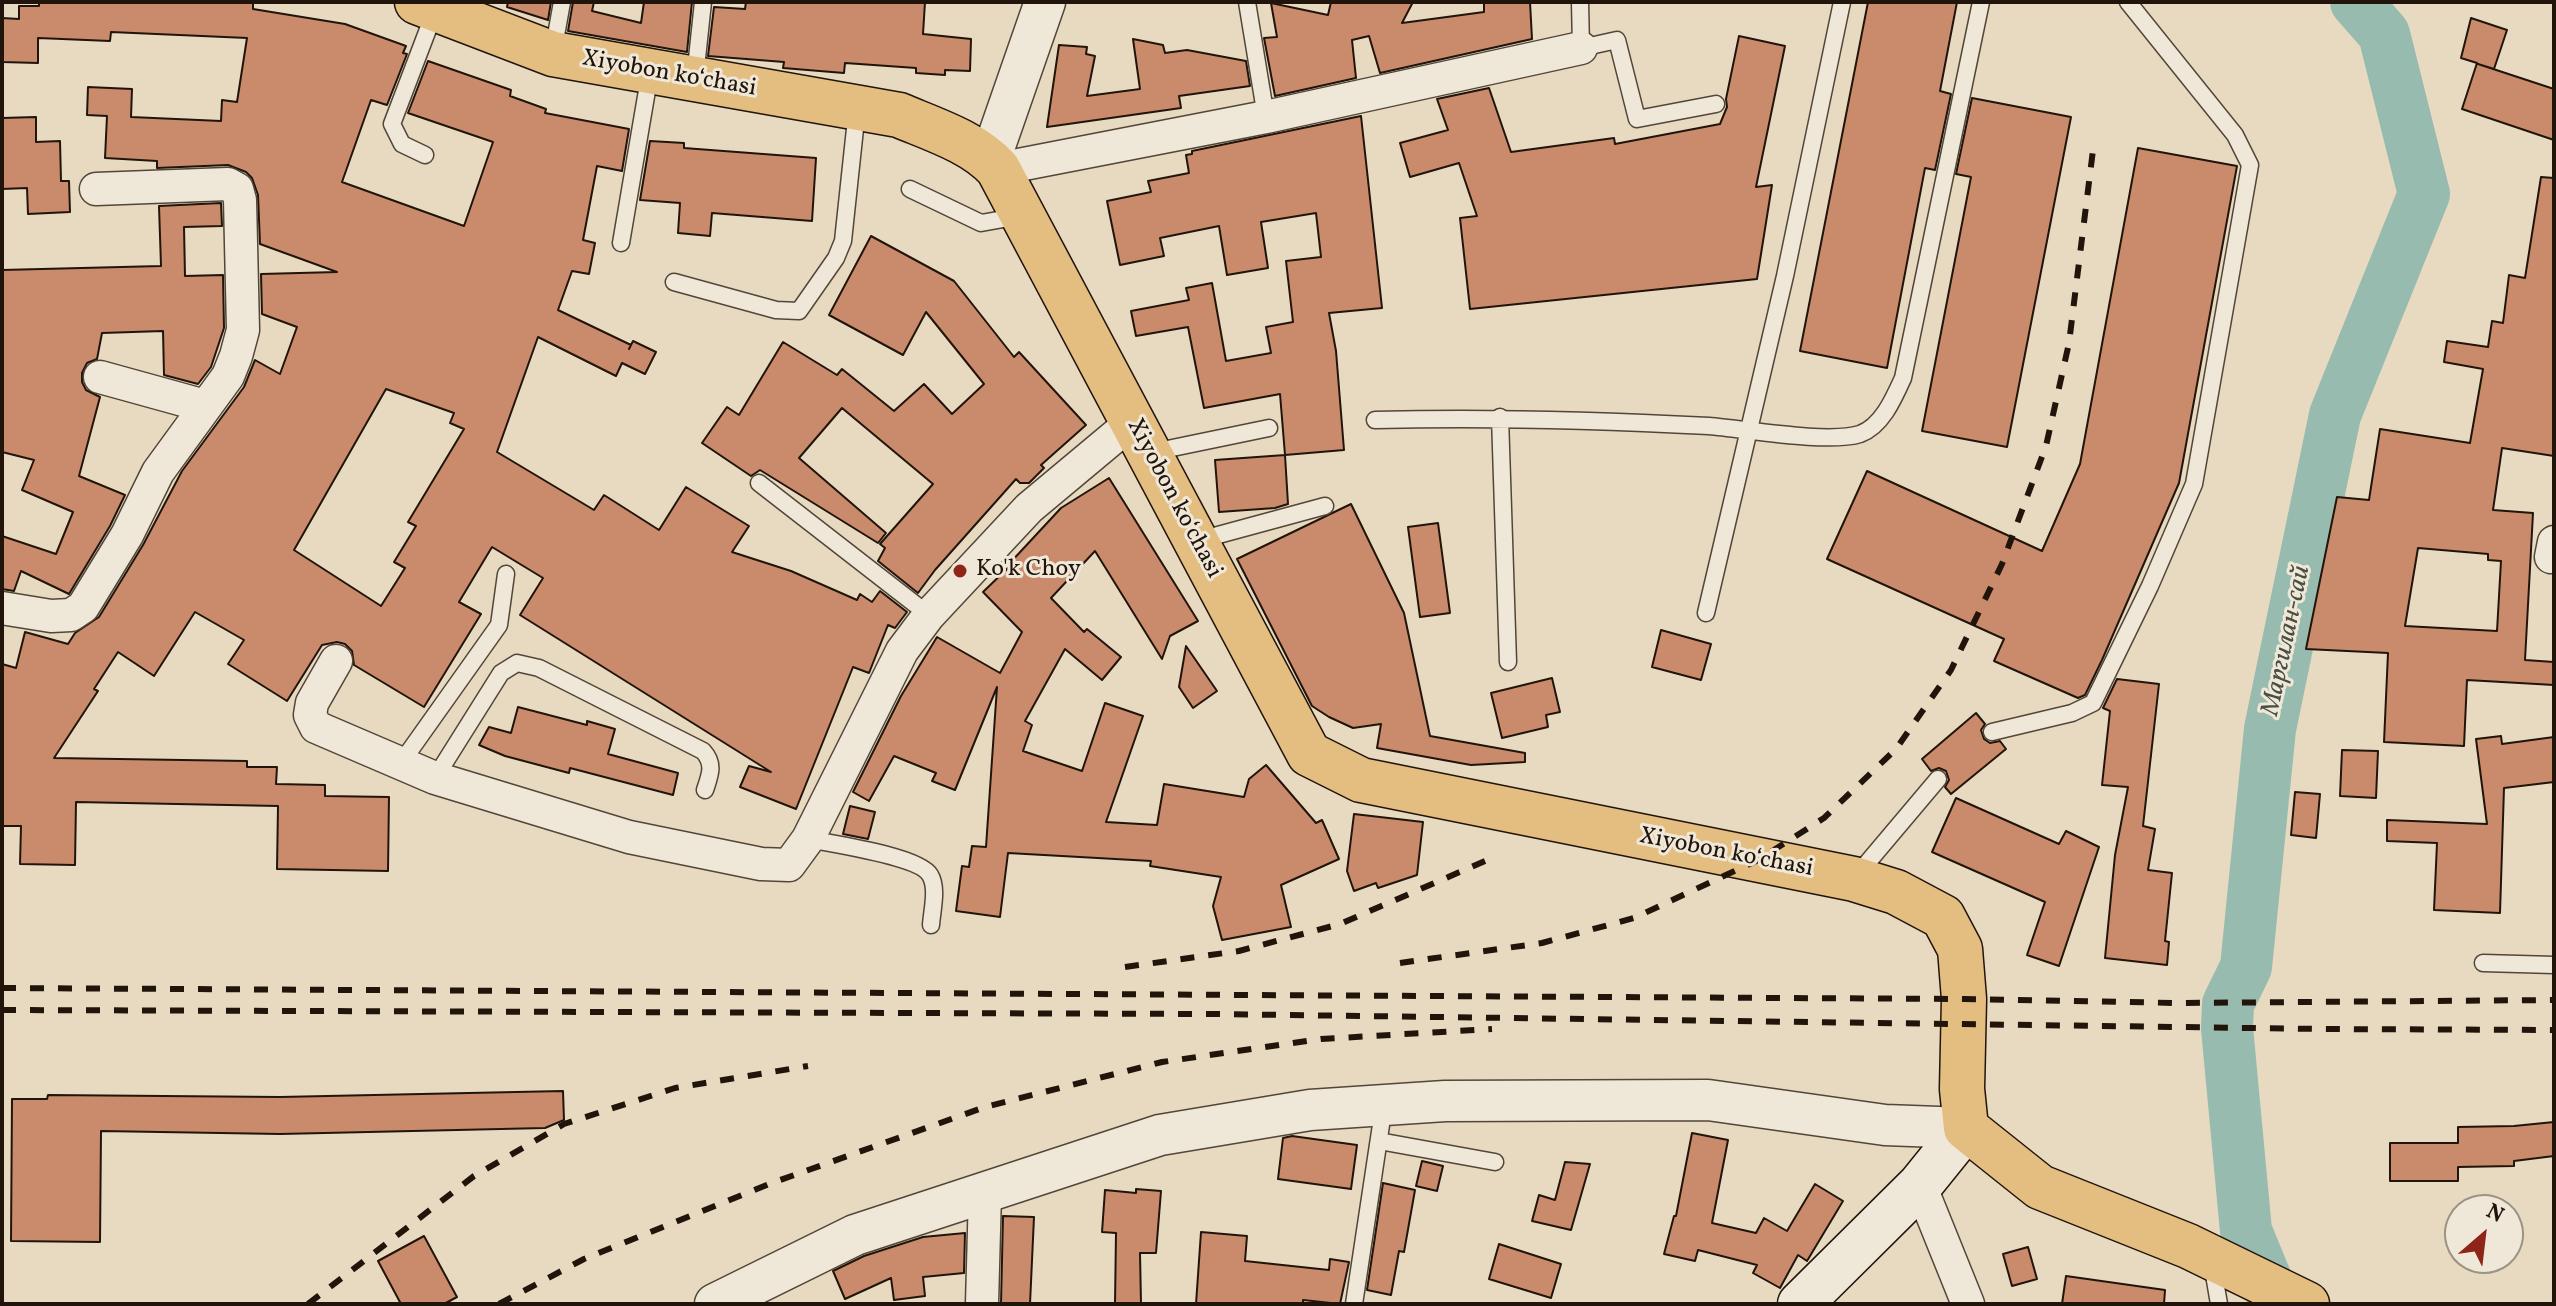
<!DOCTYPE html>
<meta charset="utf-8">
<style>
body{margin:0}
#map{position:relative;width:2556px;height:1306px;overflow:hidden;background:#e7dac1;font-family:Vollkorn,serif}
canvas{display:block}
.frame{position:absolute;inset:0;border:4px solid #21150b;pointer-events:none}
.north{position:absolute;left:2444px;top:1194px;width:80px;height:80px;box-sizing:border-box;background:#efe7d7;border:2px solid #9d9385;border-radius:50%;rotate:28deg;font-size:22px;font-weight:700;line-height:32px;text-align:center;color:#21150b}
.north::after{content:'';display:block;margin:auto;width:28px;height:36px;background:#8f2418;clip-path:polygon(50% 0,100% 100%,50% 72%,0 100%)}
</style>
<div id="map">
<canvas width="2556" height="1306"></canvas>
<div class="frame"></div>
<div class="north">N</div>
</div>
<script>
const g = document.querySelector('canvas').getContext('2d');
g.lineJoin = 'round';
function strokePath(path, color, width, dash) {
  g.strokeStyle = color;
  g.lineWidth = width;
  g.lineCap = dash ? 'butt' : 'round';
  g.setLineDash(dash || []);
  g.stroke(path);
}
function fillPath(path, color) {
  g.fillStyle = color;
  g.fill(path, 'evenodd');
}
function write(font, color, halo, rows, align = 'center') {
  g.font = font + ' Vollkorn,serif';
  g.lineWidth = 6;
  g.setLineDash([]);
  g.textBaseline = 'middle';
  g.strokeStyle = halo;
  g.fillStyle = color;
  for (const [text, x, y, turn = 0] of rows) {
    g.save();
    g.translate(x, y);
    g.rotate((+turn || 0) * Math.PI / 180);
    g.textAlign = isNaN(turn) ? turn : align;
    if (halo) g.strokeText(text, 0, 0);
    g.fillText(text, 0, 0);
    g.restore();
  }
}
strokePath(new Path2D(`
 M2276,1304L2246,1231L2227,1028L2228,1004L2246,967L2270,729L2335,415L2424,194L2384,34L2356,2`), '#97bbae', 52);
const building = new Path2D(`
 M39,2L253,3V9L345,24L406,46L403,53L407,54L387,105L371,100L342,182L464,226L493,142L408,113L428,61L511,90L510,96L546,109L545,113L629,129L622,171L597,166L583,240L595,243L589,274L572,271L558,310L631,345L629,349L633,341L656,352L645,374L622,363L616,376L538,337L497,452L594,510L604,495L659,530L686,487L749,526L732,552L791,571L857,600L860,594L872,602L880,591L907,612L895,628L888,625L869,673L853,667L796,809L740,787L749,766L771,772L520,615L543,578L492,547L459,602L481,614L424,707L354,665L352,651L345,644L337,642L322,645L287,701L228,664L244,640L195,612L154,676L118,652L94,689L98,691L54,758L247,761V767H277L276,784L325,785V796L389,797L388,871L277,869L278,806L76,802L75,865L20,864L21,826H2V664L16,668L25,632L68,644L75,633L99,617L143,545L182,471L244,387L255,360L280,374L297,327L262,314L261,274L337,272L260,244L258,195L252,178L246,172L228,165L157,168V161L105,158L107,116L87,115L88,87L132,89L131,117L221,121L222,100L237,102L247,38L111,32L110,41L38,38V63L2,62V18L19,19V6H39ZM386,389L454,413L450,423L464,429L408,522L416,526L394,562L405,568L381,606L294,550Z
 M508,2H551L548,20L507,7Z
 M573,2H594L592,11L641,23L644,2H692L687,52L568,31Z
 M746,2H925L923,34L971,39L970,71L945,70V75L916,73V68L845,63L844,73L783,68L784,62L708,56L714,7L745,9Z
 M1331,2H1413L1402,23L1484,12V2H1530L1532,39L1380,73L1369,36L1352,40L1356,78L1275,96L1264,38L1277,37L1271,3L1328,15Z
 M1868,2H1957L1940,91L1951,94L1935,170L1925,168L1887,368L1800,351Z
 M2471,18L2507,30L2494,69L2478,64L2554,89V140L2462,109L2477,63L2461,58Z
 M1739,36L1785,46L1756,187L1772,185L1757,279L1470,309L1460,218L1477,216L1459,163L1410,177L1400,143L1448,130L1437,99L1489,88L1511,152L1614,138L1615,144L1720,124L1727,107L1726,99Z
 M1133,39L1163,45L1165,53L1187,50L1246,61L1250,86L1179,96L1181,108L1047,127L1059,45L1087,47L1086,54L1095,56L1087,96L1140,89Z
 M1972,98L2071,117L2007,447L1922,431L1971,177L1956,174Z
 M1361,116L1382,308L1329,313L1336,351L1344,450L1285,455L1280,394L1204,408L1188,327L1136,336L1131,311L1189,300L1186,288L1212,283L1226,361L1271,353L1266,327L1293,322L1286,261L1321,257L1316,213L1261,222L1268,268L1227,275L1219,226L1160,238L1164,256L1120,265L1107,201L1151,192L1148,181L1189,173L1186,155L1192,154V151Z
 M36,117V142L60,141L61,181H69L70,212L28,214L27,188L2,189V118Z
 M650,141L684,143V148L816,158L812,221L712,213L710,236L678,233L680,203L640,200Z
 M2138,148L2237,166L2179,483L2102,660L2085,695L2078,698L1994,661L2004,639L1827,559L1867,471L2042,551L2080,464Z
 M2541,177L2554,178V456L2502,448L2493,510L2533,513L2525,660L2554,662V685L2467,680L2464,746L2384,742L2388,653L2306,649L2337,497L2369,500L2380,429L2470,443L2483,369L2444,362L2447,341L2488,347L2492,321L2503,323L2509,275L2525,278ZM2418,548L2488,554V560L2501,561L2497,631L2405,626Z
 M221,203L222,226L184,227L185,276L223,275L224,328L211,367L198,384L164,375L163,331L102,333L97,359L87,363L82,373V382L86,390L100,397L79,476L125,495L110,526L69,594L21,571L14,591L2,589V536L56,554L73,512L22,490L34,460L2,452V270L161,266L159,206Z
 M871,236L954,281L1014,357L1019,352L1086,425L1041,465L1044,468L1029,483H1020L1016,479L935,570L918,593L878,561L885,548L880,544L933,484L842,408L799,458L886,533L878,543L760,470L751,476L702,443L727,407L739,415L783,342L837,375L842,369L894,411L924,384L952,414L984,384L926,312L903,355L829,315Z
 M1285,455L1288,504L1275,508L1219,512L1215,460Z
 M1109,478L1198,621L1170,636L1162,659L1095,551L1051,598L1084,632L1087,629L1121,657L1102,680L1065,649L1025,721L1032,725L1023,751L1082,771L1105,703L1143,716L1106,822L1157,825L1164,784L1244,797L1249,779L1266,765L1316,823L1322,820L1339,859L1281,885L1291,927L1222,940L1213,906L1221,877L1150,866L1151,861L1008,853L1000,917L956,911L962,866L969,867L972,846L986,847L997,687L955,790L932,781L936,773L894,756L869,801L853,792L901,696L937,637L1000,673L1022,632L983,592L1011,565L1009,564L1061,508Z
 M1351,504L1404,613L1430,736L1525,753V762L1471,765L1377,748L1381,724L1353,728L1329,717L1312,706L1237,559Z
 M1438,523L1450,613L1420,617L1408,527Z
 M1661,630L1711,644L1701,680L1652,667Z
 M1186,646L1217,691L1193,708L1179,687Z
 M1552,678L1560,712L1546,715L1548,727L1502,738L1491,693Z
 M2117,679L2159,684L2143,826L2155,829L2148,870L2172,873L2165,941L2169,942L2167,965L2105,958L2115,855L2128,787L2102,785L2110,711L2103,708Z
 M518,707L587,725V721L615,729L608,754L678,773L673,795L570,768L569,773L505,756L479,745L489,727L511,733Z
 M1976,713L1985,724L1981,730L1984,739L1990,743L2000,741L2006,749L1951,794L1945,787L1949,780L1946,771L1939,768L1931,771L1922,759Z
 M2501,736L2502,744L2554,737V782L2504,788L2500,913L2434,910L2437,843L2387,841V820L2487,824L2476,739Z
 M2342,750L2378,751L2376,798L2340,796Z
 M2295,792L2320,794L2316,838L2291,835Z
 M1956,798L2059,844L2066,831L2099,847L2059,966L2027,955L2045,902L1932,852Z
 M850,806L875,812L868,839L843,834Z
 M1354,814L1423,822L1417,875L1378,888L1376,883L1354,891L1347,871Z
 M563,1091L564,1120L545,1128L280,1134L101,1131L100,1242L11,1241L12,1099H47L48,1095L280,1097Z
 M2554,1122V1156L2514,1161V1166L2458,1167V1181H2390V1143H2458V1127L2514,1126Z
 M1692,1133L1728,1140L1712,1223L1756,1233L1764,1218L1787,1231L1815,1184L1843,1201L1807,1261L1798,1255L1780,1288L1753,1273L1757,1265L1698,1250L1695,1261L1664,1254L1674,1216H1676Z
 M1292,1136L1357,1145L1351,1189L1278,1179L1283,1138Z
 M1422,1161L1443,1166L1437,1191L1416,1186Z
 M1565,1162L1590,1164L1571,1230L1532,1221L1539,1195L1555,1200Z
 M1383,1183L1415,1190L1404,1252L1399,1251L1391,1295L1367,1290Z
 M1136,1189L1161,1191L1156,1253H1140L1141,1304H1115L1116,1233L1102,1232L1105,1190L1136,1193Z
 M1003,1216L1034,1217L1030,1304H1001Z
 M1201,1232L1247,1236L1245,1261L1329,1270L1330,1259L1349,1262L1340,1304L1303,1300V1304H1196Z
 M965,1233L964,1273L923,1277L925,1296L894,1300L891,1278L845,1299L833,1271L864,1256L923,1237Z
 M424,1236L457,1297L444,1304H401L378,1261Z
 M1499,1244L1561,1264L1551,1298L1489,1279Z
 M2028,1247L2037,1279L2012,1286L2003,1254Z
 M2066,1276L2165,1290L2164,1304H2062Z`);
fillPath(building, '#ca8a6c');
strokePath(building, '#21150b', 2);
const service = new Path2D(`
 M1247,2L1266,117
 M1580,2L1581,48L1617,40L1637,119L1716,104
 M553,52L562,2
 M695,77L703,2
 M425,155L402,144L392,124L435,11
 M910,189L981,223L1020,216
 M621,243L650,73
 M674,282L776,310L799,311L836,258L843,241L857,110
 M1500,417L1508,662
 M1375,420C1488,417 1596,420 1709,426C1746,429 1828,444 1860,434C1882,426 1894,398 1903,378L1981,2
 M1153,452L1269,428
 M759,483L929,615
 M1196,541L1325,506
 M1706,613L1785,276L1842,2
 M1992,732L2072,713L2093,703L2150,586L2194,484L2250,165L2235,135L2128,2
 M401,763L499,625L506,574
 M435,778L501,673L517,663L539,668L703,751C715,764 710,775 705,790
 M808,839C832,844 919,856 930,875C938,888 932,910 931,925
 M1857,875L1938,779
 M2483,963L2554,965
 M1379,1141L1495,1162
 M2212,1263L2219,1304
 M1354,1304L1384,1105`);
const minor = new Path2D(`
 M998,169L1266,117L1581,48
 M100,377L205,406
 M2551,557L2554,542
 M2,608L51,616L71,615L83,607L127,535L158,472L228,376L236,356L243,330L240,200L237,189L228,184L96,189
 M336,661L312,703L310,715L316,727L435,778L629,837L761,864L789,865L808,839L902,651L929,615L1029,508L1132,422
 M1920,1185L1968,1304
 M982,1304L985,1193`);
const tertiary = new Path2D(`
 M990,160L1045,2
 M715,1304L855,1235L1160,1135L1310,1110L1445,1101L1708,1100L1885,1125L1966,1128`);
const secondary = new Path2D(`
 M1800,1304L1920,1185L1966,1128`);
const primary = new Path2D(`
 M417,2L553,54L899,115C932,129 974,142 998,169L1309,754L1361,780L1854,879L1896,892L1943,917L1960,949L1964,999L1962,1089L1966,1128L2040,1187L2188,1246L2307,1304`);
strokePath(service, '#524638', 19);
strokePath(minor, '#524638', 35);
strokePath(tertiary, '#524638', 43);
strokePath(secondary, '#21150b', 47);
strokePath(primary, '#21150b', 47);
strokePath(service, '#efe7d7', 16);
strokePath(minor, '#efe7d7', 32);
strokePath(tertiary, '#efe7d7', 40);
strokePath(secondary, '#efe7d7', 44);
strokePath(primary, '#e4bd80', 44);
strokePath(new Path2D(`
 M1400,963L1542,943L1634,918L1758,860L1824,818L1896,749L1951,670L2002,564L2046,446L2069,343L2093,150
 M1125,967L1239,951L1340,924L1485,861
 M2,988L1964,999L2178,1003L2554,1000
 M2,1010L1213,1014L2325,1029L2554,1030
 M308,1304L474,1176L564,1124L675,1088L808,1066
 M499,1304L584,1259L769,1184L985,1107L1162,1062L1321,1039L1492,1029`), '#21150b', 6, [14, 14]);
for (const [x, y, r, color] of [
 [960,571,8,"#8f2418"]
]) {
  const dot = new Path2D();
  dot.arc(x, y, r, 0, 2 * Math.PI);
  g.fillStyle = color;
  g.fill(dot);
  strokePath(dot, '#efe7d7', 3);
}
write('24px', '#21150b', '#efe7d7', [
 ["Xiyobon koʻchasi",669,75,10],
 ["Xiyobon koʻchasi",1173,499,62],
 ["Xiyobon koʻchasi",1726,854,11]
]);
write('24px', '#21150b', '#efe7d7', [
 ["Ko'k Choy",976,571]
], 'left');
write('italic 26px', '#4a4f44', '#efe7d7', [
 ["Маргилан-сай",2288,641,-78]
]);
</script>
